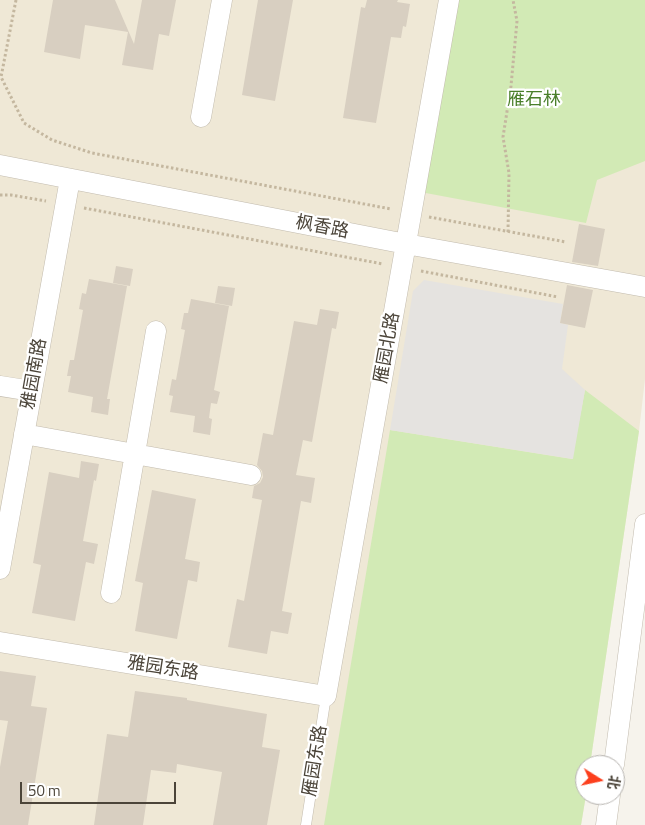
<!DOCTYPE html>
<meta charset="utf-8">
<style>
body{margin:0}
#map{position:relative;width:645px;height:825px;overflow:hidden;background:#f6f3ec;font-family:"Titillium Web","Noto Sans SC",sans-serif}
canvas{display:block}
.north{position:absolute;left:575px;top:755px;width:50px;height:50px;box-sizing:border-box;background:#fff;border:1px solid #b7b4b0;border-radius:50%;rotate:100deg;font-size:14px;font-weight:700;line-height:20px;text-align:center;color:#4b4439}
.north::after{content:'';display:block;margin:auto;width:18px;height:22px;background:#fc3f1d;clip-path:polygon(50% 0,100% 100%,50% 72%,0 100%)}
.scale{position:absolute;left:20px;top:782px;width:156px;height:22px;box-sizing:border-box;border:2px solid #4b4439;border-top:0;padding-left:6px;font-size:15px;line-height:18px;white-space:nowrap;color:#4b4439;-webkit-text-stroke:4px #fff;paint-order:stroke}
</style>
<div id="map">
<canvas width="645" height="825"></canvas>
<div class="north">北</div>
<div class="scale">50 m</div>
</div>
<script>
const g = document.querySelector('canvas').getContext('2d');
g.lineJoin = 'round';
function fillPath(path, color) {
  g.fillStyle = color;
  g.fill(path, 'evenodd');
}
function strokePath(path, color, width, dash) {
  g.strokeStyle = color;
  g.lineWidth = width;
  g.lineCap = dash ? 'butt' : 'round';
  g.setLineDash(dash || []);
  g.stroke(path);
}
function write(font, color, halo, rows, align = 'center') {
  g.font = font + ' "Titillium Web","Noto Sans SC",sans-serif';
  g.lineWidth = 4.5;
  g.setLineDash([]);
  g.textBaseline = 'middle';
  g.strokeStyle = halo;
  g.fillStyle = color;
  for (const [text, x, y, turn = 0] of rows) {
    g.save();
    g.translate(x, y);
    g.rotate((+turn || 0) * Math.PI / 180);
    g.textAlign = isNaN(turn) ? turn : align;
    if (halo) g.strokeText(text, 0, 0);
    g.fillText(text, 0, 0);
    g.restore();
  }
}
fillPath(new Path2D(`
 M0,0H645V379L639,431L590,765H585L586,795L581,825H0Z`), '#efe8d6');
fillPath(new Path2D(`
 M449,0H645V161L597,180L586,223L415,191Z
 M585,390L639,431L590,765H585L586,795L581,825H324L390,430L572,459Z`), '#d2eab5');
fillPath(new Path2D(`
 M424,280L563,304L560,323L568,325L562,369L585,390L573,459L390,430L413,291Z`), '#e5e3e0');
fillPath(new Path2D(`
 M53,0H115L134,44L142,0H176L169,36L159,34L153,70L122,65L128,32L85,25L80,59L44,52Z
 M258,0H293L275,101L242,95Z
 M367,0H398L397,2L410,4L406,27L403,26L401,38L391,37L376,123L343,118L361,7L365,8Z
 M579,224L605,229L598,266L572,262Z
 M116,266L133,269L130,286L113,283Z
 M89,279L127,286L107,399H110L108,415L91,412L93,397L68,392L71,376H67L70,360H74L83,310L79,309L82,293L86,294Z
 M567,285L593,290L585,328L560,323Z
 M218,286L235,288L232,306L215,303Z
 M191,299L229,306L214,390L220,392L217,404L211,403L209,418L212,419L210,435L193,432L195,416L170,412L173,396L169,395L172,379L176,380L185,330L181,329L184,313H188Z
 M320,309L339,312L336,329L332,328L312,442L303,440L296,475L315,478L311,503L301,501L282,611L292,613L288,634L271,631L267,654L228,647L237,599L244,601L262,500L252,498L254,486L260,483L263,477L262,471L257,465L263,433L273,435L294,321L317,325Z
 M81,461L99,464L96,481L94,480L83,541L98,544L94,564L86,562L75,621L32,613L41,565L33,563L49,472L79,478Z
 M152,490L196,499L185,559L200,562L197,582L188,580L177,639L135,631L143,583L135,581Z
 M0,671L36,676L31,706L47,708L28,825H0V767L8,721L0,720Z
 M135,691L187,698V700L267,714L262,747L280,750L267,825H213L222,772L177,764L176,773L151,770L143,825H94L107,734L128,737Z`), '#d8cfc1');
const lane = new Path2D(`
 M306,825L326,696`);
const street = new Path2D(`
 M201,117L222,0
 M0,165L406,244L645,287
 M0,386L32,391
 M24,434L251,475
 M0,569L70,179
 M111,593L156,331
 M0,642L326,696L449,0
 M614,765L645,524
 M606,825L610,795`);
strokePath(lane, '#c2bbae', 11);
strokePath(street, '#c2bbae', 21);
strokePath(new Path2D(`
 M16,0L1,77L24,123L52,140L92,153L391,209
 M0,195H11L46,201
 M84,208L383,264
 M429,217L566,242
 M508,232L509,173L503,137L511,86L517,21L513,0
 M421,271L558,297`), '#c4b79f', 3, [2.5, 2.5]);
strokePath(lane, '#fff', 10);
strokePath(street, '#fff', 20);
write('18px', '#4a7f2a', '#fff', [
 ["雁石林",534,101]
]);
write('18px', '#4b4439', '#fff', [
 ["枫香路",322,228,11],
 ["雁园北路",388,348,-80],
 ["雅园南路",35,374,-80],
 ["雅园东路",163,669,9],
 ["雁园东路",316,761,-81]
]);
</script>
